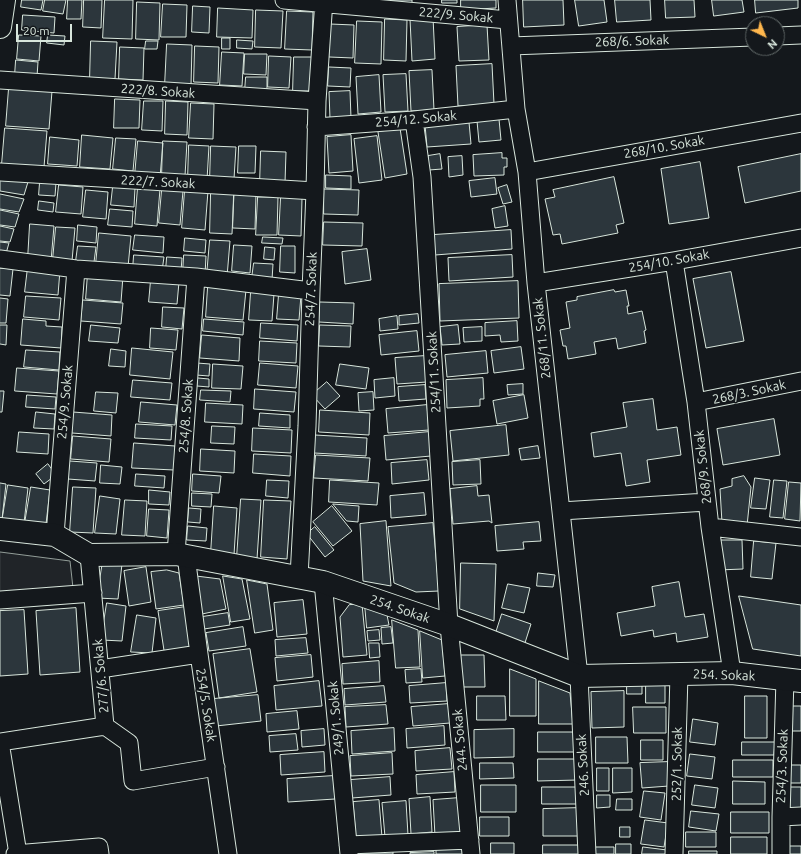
<!DOCTYPE html>
<style>
body{margin:0}
#map{position:relative;width:801px;height:854px;overflow:hidden;background:#14181c;font-family:Ubuntu,sans-serif}
canvas{display:block}
.north{position:absolute;left:745px;top:16px;width:40px;height:40px;box-sizing:border-box;background:#14181c;border:1px solid #626a69;border-radius:50%;rotate:137deg;font-size:11px;font-weight:700;line-height:16px;text-align:center;color:#d8e6dc}
.north::after{content:'';display:block;margin:auto;width:14px;height:18px;background:#ffb74d;clip-path:polygon(50% 0,100% 100%,50% 72%,0 100%)}
.scale{position:absolute;left:16px;top:24px;width:56px;height:18px;box-sizing:border-box;border:2px solid #d8e6dc;border-top:0;padding-left:5px;font-size:12px;line-height:14px;white-space:nowrap;color:#d8e6dc;-webkit-text-stroke:3px #14181c;paint-order:stroke}
</style>
<div id="map">
<canvas width="801" height="854"></canvas>
<div class="north">N</div>
<div class="scale">20 m</div>
</div>
<script>
const g = document.querySelector('canvas').getContext('2d');
g.lineJoin = 'round';
function fillPath(path, color) {
  g.fillStyle = color;
  g.fill(path, 'evenodd');
}
function strokePath(path, color, width, dash) {
  g.strokeStyle = color;
  g.lineWidth = width;
  g.lineCap = dash ? 'butt' : 'round';
  g.setLineDash(dash || []);
  g.stroke(path);
}
function write(font, color, halo, rows, align = 'center') {
  g.font = font + ' Ubuntu,sans-serif';
  g.lineWidth = 3;
  g.setLineDash([]);
  g.textBaseline = 'middle';
  g.strokeStyle = halo;
  g.fillStyle = color;
  for (const [text, x, y, turn = 0] of rows) {
    g.save();
    g.translate(x, y);
    g.rotate((+turn || 0) * Math.PI / 180);
    g.textAlign = isNaN(turn) ? turn : align;
    if (halo) g.strokeText(text, 0, 0);
    g.fillText(text, 0, 0);
    g.restore();
  }
}
const green = new Path2D(`
 M0,552L70,561L73,588L0,592Z`);
fillPath(green, '#202428');
strokePath(green, '#939e99', 1);
const building = new Path2D(`
 M22,0H43L41,10L21,7Z
 M45,0H66L63,14L43,11Z
 M68,0H82L81,19H67Z
 M84,0H102L101,28L83,27Z
 M105,0H133L132,39L103,38Z
 M378,0H412V3H378Z
 M442,0H457V3H442Z
 M461,0H496V8L461,10Z
 M523,0H563L564,25L524,27Z
 M575,0H604L607,22L579,26Z
 M615,0H650L651,20L617,22Z
 M665,0H694L695,17L666,18Z
 M712,0H742L744,12L714,16Z
 M755,0H798V8L756,13Z
 M137,2L160,3L159,40L136,39Z
 M163,4L187,5L186,37H161Z
 M193,6L210,7L209,33L192,32Z
 M218,8L253,10L252,38L217,37Z
 M256,10L283,11L281,48L255,47Z
 M287,11L313,12L312,50L285,49Z
 M23,15L55,17L54,33L22,30Z
 M433,17L435,59L412,61L410,19Z
 M385,19L407,20L406,61L384,60Z
 M357,21L382,22L381,64L355,63Z
 M330,24L354,25L353,58L329,57Z
 M487,25L489,60L459,61L457,27Z
 M19,35L41,36L39,61L17,59Z
 M48,35L65,36L64,45L47,43Z
 M222,38H230V49H222Z
 M237,40L253,41L252,49L237,48Z
 M91,41L117,42L115,79L90,78Z
 M146,41H158L157,49H145Z
 M167,44L192,45L191,86L165,85Z
 M195,46L219,47L218,83L194,82Z
 M120,47L144,48L143,80L119,79Z
 M222,52L244,53L242,86L220,85Z
 M245,54H267L266,75L244,74Z
 M269,56L291,57L289,88L268,87Z
 M294,57H313L312,91H293Z
 M16,60L38,62L37,77L15,75Z
 M492,64L494,104L458,106L456,66Z
 M329,67L351,68L350,87L328,86Z
 M432,70L434,110L411,111L409,71Z
 M406,74L408,111L385,112L383,75Z
 M379,75L381,112L358,114L356,77Z
 M246,77H267V92L245,91Z
 M9,88L52,91L49,129L6,126Z
 M350,91L351,118L330,119L329,92Z
 M115,99L140,100L139,128H114Z
 M144,101H163L162,131L142,130Z
 M166,101L188,102L187,135L165,134Z
 M191,103L214,104L213,139L189,138Z
 M499,119L501,140L479,142L477,121Z
 M469,122L471,144L427,147L425,125Z
 M5,128L47,131L44,167L2,164Z
 M400,128L407,174L385,178L378,132Z
 M82,135L113,138L110,169L80,167Z
 M351,135L353,171L329,173L327,137Z
 M377,136L382,180L359,183L354,139Z
 M50,137L79,140L77,166L48,164Z
 M116,138L136,139L133,171L113,169Z
 M138,141L163,143L160,177L135,175Z
 M163,141L187,142L185,176L162,175Z
 M189,145L209,146L207,180L188,179Z
 M211,146L236,147L234,179H210Z
 M239,146H256L255,173H238Z
 M261,151L286,152L285,183H260Z
 M502,153V158H507V167H504V175L474,176L473,155Z
 M440,154L442,169L429,170L428,156Z
 M801,154V191L745,203L738,167Z
 M462,156L463,175L449,177L448,157Z
 M700,162L709,218L669,224L661,169Z
 M326,175L351,176V189L326,188Z
 M2,177L28,182L24,195L0,191V182Z
 M614,177L624,223L616,225L618,233L562,244L560,234L553,235L545,199L555,197L553,190Z
 M495,178L497,194L471,197L469,181Z
 M40,182L56,183L55,196L39,195Z
 M59,185L83,187L81,214L56,212Z
 M507,185L512,202L503,204L498,188Z
 M113,187L135,188L134,207L111,205Z
 M138,187L160,189L157,226L135,224Z
 M324,189L359,190L358,215L324,214Z
 M86,190L108,192L106,219L83,217Z
 M162,190L183,191L180,225L159,223Z
 M185,190L208,191L205,230L182,228Z
 M211,192L234,193L232,234L210,233Z
 M0,194L24,199L19,212L0,209Z
 M234,194H256L255,229L233,228Z
 M258,197H278L277,235H256Z
 M281,197L302,198L301,236L279,235Z
 M39,201L54,203L53,212L38,210Z
 M505,206L508,226L495,228L492,209Z
 M110,209L133,211L132,227L108,225Z
 M0,210L19,214L15,227L0,225Z
 M324,222L363,223L362,246L323,245Z
 M30,224L54,226L51,261L28,259Z
 M78,225L97,227L96,243L77,241Z
 M0,226L14,229L10,242L0,241Z
 M56,227L75,228L72,261L53,259Z
 M511,230L512,249L435,255L433,235Z
 M99,233L131,236L128,267L96,264Z
 M135,235L164,237L163,253L133,250Z
 M263,237L283,238L282,244L262,243Z
 M185,238L206,240L205,253L184,251Z
 M210,240L230,241L227,277L207,275Z
 M0,242L9,243L5,257L0,256Z
 M234,245L252,246L250,273L232,271Z
 M78,246L96,247L94,262L76,261Z
 M281,246H295V273L280,272Z
 M265,247L275,248L274,260L264,259Z
 M367,249L371,280L345,284L342,252Z
 M134,255L164,257L162,271L133,269Z
 M184,255L206,256L205,275L183,273Z
 M512,255L513,277L449,281L448,258Z
 M167,257L182,258L181,271L166,270Z
 M254,263L273,264L272,280L252,278Z
 M28,267L60,270L58,295L25,292Z
 M0,268L13,269L10,296L0,295Z
 M731,272L744,341L706,348L693,279Z
 M88,273L123,276L121,302L86,299Z
 M151,280L179,282L177,304L149,302Z
 M518,281L519,318L440,321L439,284Z
 M208,287L246,290L243,320L206,317Z
 M614,290L615,292L626,290L629,306H627L628,314L642,311L646,330L644,331L646,343L618,349L616,338L594,342L596,354L568,359L566,346H563L560,330L570,328L566,302L577,300V297Z
 M251,292L274,294L272,321L249,320Z
 M279,294L301,295L299,320L277,319Z
 M26,296L61,298L59,320L24,317Z
 M0,298L8,299L6,323H0Z
 M83,300L123,303L121,324L81,321Z
 M320,302L354,303L353,324L319,322Z
 M163,307L184,308L182,329L162,327Z
 M418,314L419,323L399,325V316Z
 M397,316L398,329L380,331L379,319Z
 M23,319L46,321V326L62,327L61,348L21,345Z
 M204,319L244,322L243,335L203,331Z
 M517,321L518,341L501,342L500,335L485,336V323Z
 M261,323L298,325L297,341L260,338Z
 M0,325H7L6,345L0,344Z
 M91,325L120,328L118,343L89,341Z
 M320,325L351,326L350,347L319,346Z
 M458,325L460,344L442,345L440,327Z
 M482,327V341L464,342L463,328Z
 M151,328L178,330L176,350L150,348Z
 M417,331L419,351L381,355L379,335Z
 M202,335L240,338L239,361L200,358Z
 M260,341L297,343L296,363L259,361Z
 M521,347L524,369L494,373L491,351Z
 M132,348L173,352L170,379L130,375Z
 M111,349L126,351L125,367L109,366Z
 M26,350L60,352L59,370L24,367Z
 M486,351L488,373L447,377L445,355Z
 M425,356L427,382L397,384L395,358Z
 M197,363L210,364L209,376L196,375Z
 M260,363L298,366L296,388L258,385Z
 M213,364L243,366L241,389L212,388Z
 M340,364L369,368L366,389L336,385Z
 M17,368L59,371L57,394L15,391Z
 M198,378L209,379V387L197,386Z
 M394,378L395,396L375,398L374,380Z
 M483,378L484,399H480V406L447,408L446,380Z
 M133,380L172,383L170,400L131,397Z
 M327,382L340,396L325,409L312,395Z
 M523,384V394L508,395L507,385Z
 M425,385L426,399L399,401L398,387Z
 M255,389L296,392L294,412L254,409Z
 M201,390L231,391L230,402L200,400Z
 M0,391H4L2,412H0Z
 M96,392L118,393L116,413L94,411Z
 M373,392L374,410L359,411L358,393Z
 M27,395L56,397L55,409L26,407Z
 M524,395L528,418L497,424L493,401Z
 M653,399L657,430L677,427L681,455L647,460L650,482L626,486L621,453L594,457L591,433L627,427L623,403Z
 M141,402L177,405L175,425L139,422Z
 M206,403L243,405L242,424L205,422Z
 M427,405L429,430L388,433L386,409Z
 M320,410L370,413L369,435L319,432Z
 M36,412L55,414L54,429L34,428Z
 M73,412L112,415L111,436L72,433Z
 M260,413L290,415V428L259,426Z
 M774,419L780,455L723,465L717,429Z
 M136,424L172,426L171,440L135,438Z
 M506,425L509,455L453,461L450,431Z
 M212,426L235,427L234,444L211,443Z
 M253,428L292,430L291,453L252,451Z
 M19,432L49,434L48,454L17,452Z
 M429,432L431,456L386,460L384,436Z
 M315,435L367,438L366,456L314,453Z
 M73,436L111,439L109,462L71,459Z
 M134,443L175,446L174,470L132,468Z
 M538,446L540,458L521,460L519,449Z
 M201,449L235,451L234,473L200,471Z
 M254,454L291,456L290,476L253,473Z
 M316,455L370,458L368,481L314,478Z
 M427,460L429,480L392,484L391,463Z
 M480,460L481,484L453,485L452,462Z
 M70,461L97,463L95,481L68,479Z
 M48,464L56,475L44,484L36,474Z
 M101,465L122,467L120,484L100,483Z
 M136,474L165,476L164,488L135,486Z
 M193,474L221,476L219,493L192,491Z
 M744,476L751,487L747,526L722,523L720,489L732,486V479Z
 M755,478L770,480L766,509L751,508Z
 M267,480L289,481L288,498L266,496Z
 M330,480L379,483L377,505L329,502Z
 M774,480L787,481L783,518L770,517Z
 M789,482L801,483L800,521L785,519Z
 M0,483L6,484L2,519H0Z
 M8,485L28,488L24,523L2,522Z
 M477,486L478,496L489,495L492,523L489,521L453,524L450,489Z
 M31,487L50,490L46,524L25,523Z
 M73,487L96,488L93,533L70,532Z
 M149,490L170,492L169,505L149,504Z
 M192,493L212,494L211,507L192,506Z
 M424,493L426,515L391,518L390,496Z
 M100,496L120,499L116,534L95,533Z
 M241,499L261,500L257,559L237,557Z
 M125,500L147,501L145,536L122,535Z
 M264,500L291,501L287,559L261,557Z
 M333,504L359,506L358,522L347,521Z
 M214,506L237,508L234,555L211,553Z
 M332,506L352,531L333,546L313,522Z
 M189,508L201,509L200,523L188,522Z
 M149,509L169,510L167,538L147,536Z
 M386,521L391,586L363,581L360,524Z
 M539,522L541,541L523,542L524,549L497,551L495,526Z
 M433,523L439,591L416,592L394,583L388,527Z
 M188,526L207,528L206,541L187,540Z
 M315,527L334,550L325,557L307,534Z
 M718,540H742L743,569L718,570Z
 M754,541L776,543L772,579L751,577Z
 M103,561L122,564L118,599L97,598Z
 M461,563L496,564L494,621L460,609Z
 M146,567L151,602L129,606L124,571Z
 M167,570L179,573L184,605L156,609L151,572Z
 M538,573L555,575L553,587L537,586Z
 M196,576L220,579L226,609L202,614Z
 M223,576L242,579L250,619L231,622Z
 M247,580L267,584L273,630L255,633Z
 M679,582L685,617L704,614L708,637L677,642L676,633L654,637L653,630L621,636L617,613L655,606L652,587Z
 M508,584L530,588L524,613L502,608Z
 M739,596L801,605V656L753,649Z
 M303,600L307,634L277,637L274,603Z
 M107,603L126,606L122,641L101,640Z
 M362,604L367,655L343,657L340,617L349,605Z
 M365,605L386,610L389,625L367,628Z
 M185,607L192,652L165,657L158,611Z
 M76,608L80,672L40,675L36,611Z
 M24,610L28,674L0,676V611Z
 M228,613L230,625L204,629L202,617Z
 M502,614L531,624L523,649L494,639Z
 M137,615L156,618L152,653L131,652Z
 M392,620L418,630L420,667L396,668Z
 M243,627L246,646L209,651L206,633Z
 M391,627L393,643L382,644L381,628Z
 M379,630L380,640L368,641L367,631Z
 M420,631L442,640L445,676L423,678Z
 M306,638L308,653L276,656L275,640Z
 M369,643H379L380,657L370,658Z
 M250,649L257,692L219,698L213,654Z
 M311,655L313,677L277,681L275,658Z
 M461,655H484L485,687H461Z
 M379,661L380,682L343,684L342,664Z
 M421,669L422,682L406,683L405,670Z
 M510,669L536,679V716H510Z
 M646,679H665V703H646Z
 M319,681L322,706L276,710L274,686Z
 M539,681L570,693L573,724H539Z
 M446,683L447,701L410,703L409,686Z
 M627,685H642V694H627Z
 M384,686L386,702L345,705L344,689Z
 M624,691V727L592,728L591,692Z
 M258,695L261,721L216,726L213,699Z
 M477,696H505L506,720H477Z
 M745,696H767V738H745Z
 M448,704L450,723L413,726L411,707Z
 M386,705L388,724L346,727L345,707Z
 M792,706H801V731H792Z
 M633,707H666V733H634Z
 M297,711L299,729L267,732L266,714Z
 M693,719L718,723L715,745L690,742Z
 M444,726L445,745L407,748L406,729Z
 M394,728L395,751L352,754L351,731Z
 M324,729L325,745L302,747L301,731Z
 M514,729V757L474,758V730Z
 M538,732H575V752H538Z
 M296,734L298,750L270,752L269,736Z
 M596,737H627L628,763H596Z
 M641,740H663V760H641Z
 M742,742H775L774,755H742Z
 M450,748L452,769L416,771L415,751Z
 M324,752L325,772L281,775L280,755Z
 M392,753L393,774L351,776L350,756Z
 M690,754L715,757L712,779L687,776Z
 M538,759H578V780L538,781Z
 M733,760H773V777H733Z
 M668,762L669,786L642,788L640,763Z
 M480,763H513L514,778L480,779Z
 M787,765H801V783H787Z
 M597,768H609V791H597Z
 M613,768H632V792L613,793Z
 M454,772L455,792L417,794L416,775Z
 M333,776L335,799L288,802L287,779Z
 M390,777L391,795L352,798L350,780Z
 M733,781L765,782V804H733Z
 M481,785H516V812H481Z
 M695,785L718,788L715,808L692,805Z
 M542,787H577L578,804H542Z
 M788,787H801V808H788Z
 M644,791L665,793L661,820L640,817Z
 M597,795H610V807L597,808Z
 M430,797L432,832L411,834L409,799Z
 M459,798L461,835L435,836L433,800Z
 M617,799H632V810H616Z
 M379,800L382,837L356,839L353,802Z
 M406,801L408,835L385,837L382,803Z
 M579,808V836H543V809Z
 M691,811L719,814L716,831L689,827Z
 M731,812H769V833H731Z
 M480,817H509V836H480Z
 M645,820L668,823L664,847L641,844Z
 M620,827H630V837H620Z
 M686,832H716V847H686Z
 M731,837H767V854H731Z
 M491,843H514V854H491Z
 M616,844H631V854H616Z
 M543,845H582V854H543Z
 M789,846H801V854H789Z
 M595,847H614V854H595Z
 M643,847L667,850L666,854H642Z
 M393,848V854H358V850Z
 M463,848V854H436V850Z
 M689,851H717V854H689Z
 M434,852V854H410V853Z`);
fillPath(building, '#2c363c');
strokePath(building, '#d8e6dc', 1);
const street = new Path2D(`
 M284,0L508,20
 M507,0L516,109L527,172L536,283L579,676L587,854
 M777,36L801,35
 M511,46L753,37
 M0,80L317,101
 M414,120L422,177L449,625L471,854
 M316,127L414,120L516,109
 M0,172L315,191
 M527,172L801,123
 M0,259L76,269L196,277L311,291
 M674,261L696,402L710,527L732,673
 M536,283L674,261L801,238
 M696,402L801,381
 M561,511L707,502
 M710,527L801,537
 M55,535L76,269
 M176,554L196,277
 M186,556L199,654L228,854
 M299,577L307,426L311,291L315,191L317,101L324,0
 M323,582L349,854
 M0,600L93,593
 M100,669L199,654
 M105,726L129,743L133,781L216,767
 M0,742L105,726L89,555
 M0,742L18,854
 M781,817L801,816
 M348,845L470,840
 M15,854L99,847L100,854
 M674,854L679,674
 M781,854V817L785,678`);
const secondary = new Path2D(`
 M0,27L4,0
 M0,529L55,535L89,555L176,554L323,582L449,625L579,676L732,673L801,681`);
strokePath(street, '#d8e6dc', 19);
strokePath(secondary, '#d8e6dc', 24);
strokePath(street, '#14181c', 17);
strokePath(secondary, '#14181c', 22);
write('13px', '#d8e6dc', '#14181c', [
 ["222/9. Sokak",456,15,5],
 ["268/6. Sokak",632,41,-2],
 ["222/8. Sokak",158,91,4],
 ["254/12. Sokak",416,119,-5],
 ["268/10. Sokak",664,147,-10],
 ["222/7. Sokak",158,182,3],
 ["254/10. Sokak",669,261,-10],
 ["254/7. Sokak",311,289,-88],
 ["268/11. Sokak",542,338,-96],
 ["254/11. Sokak",434,372,-93],
 ["268/3. Sokak",749,392,-12],
 ["254/9. Sokak",65,402,-85],
 ["254/8. Sokak",186,416,-86],
 ["268/9. Sokak",703,467,-96],
 ["254. Sokak",400,609,19],
 ["254. Sokak",724,675,2],
 ["277/6. Sokak",101,676,-95],
 ["254/5. Sokak",206,705,81],
 ["249/1. Sokak",336,718,-95],
 ["244. Sokak",460,740,-95],
 ["252/1. Sokak",677,764,-89],
 ["246. Sokak",583,765,-93],
 ["254/3. Sokak",782,766,-88]
]);
</script>
